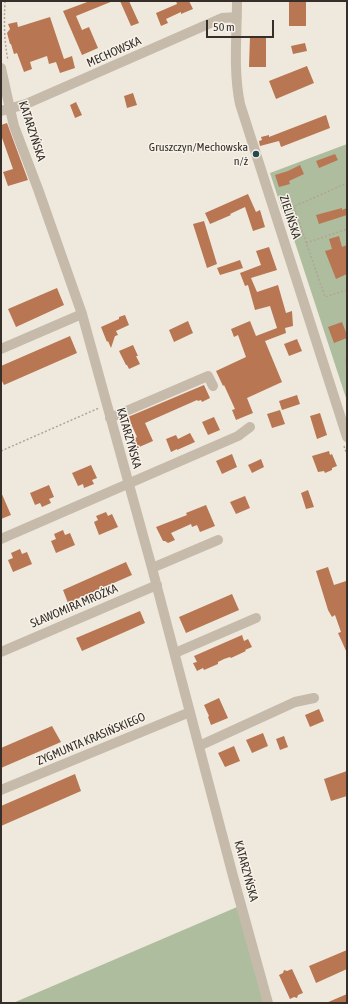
<!DOCTYPE html>
<meta charset="utf-8">
<style>
body{margin:0}
#map{position:relative;width:348px;height:1004px;overflow:hidden;background:#efe9dd;font-family:"Asap Condensed",sans-serif}
canvas{display:block}
.frame{position:absolute;inset:0;border:2px solid #352e29;pointer-events:none}
.scale{position:absolute;left:206px;top:20px;width:68px;height:18px;box-sizing:border-box;border:2px solid #352e29;border-top:0;padding-left:5px;font-size:12px;line-height:14px;white-space:nowrap;color:#352e29;-webkit-text-stroke:3px #f7f2e9;paint-order:stroke}
</style>
<div id="map">
<canvas width="348" height="1004"></canvas>
<div class="frame"></div>
<div class="scale">50 m</div>
</div>
<script>
const g = document.querySelector('canvas').getContext('2d');
g.lineJoin = 'round';
function fillPath(path, color) {
  g.fillStyle = color;
  g.fill(path, 'evenodd');
}
function strokePath(path, color, width, dash) {
  g.strokeStyle = color;
  g.lineWidth = width;
  g.lineCap = dash ? 'butt' : 'round';
  g.setLineDash(dash || []);
  g.stroke(path);
}
function write(font, color, halo, rows, align = 'center') {
  g.font = font + ' "Asap Condensed",sans-serif';
  g.lineWidth = 3;
  g.setLineDash([]);
  g.textBaseline = 'middle';
  g.strokeStyle = halo;
  g.fillStyle = color;
  for (const [text, x, y, turn = 0] of rows) {
    g.save();
    g.translate(x, y);
    g.rotate((+turn || 0) * Math.PI / 180);
    g.textAlign = isNaN(turn) ? turn : align;
    if (halo) g.strokeText(text, 0, 0);
    g.fillText(text, 0, 0);
    g.restore();
  }
}
fillPath(new Path2D(`
 M347,144V401L284,209L282,210L270,173Z
 M237,907L264,1003H13Z`), '#afbd9f');
fillPath(new Path2D(`
 M90,1H113L76,16L82,30L89,27L98,48L82,55L63,11Z
 M120,1H129L139,23L131,26Z
 M176,1H189L193,9L181,14V12L166,19L168,23L161,26L156,13L177,4Z
 M289,1H306V26H289Z
 M50,17L64,59L72,56L75,68L60,73L56,62L49,64L47,56L30,62L32,69L24,72L17,53L14,54L11,44H10L7,33L10,29L8,24L17,22L18,27Z
 M250,36L266,37V67H249Z
 M305,43L307,51L293,54L291,46Z
 M307,66L314,83L276,99L269,81Z
 M133,93L137,105L127,108L124,96Z
 M76,102L82,115L75,118L70,105Z
 M326,115L330,128L281,147L279,141L260,146L259,141L262,140L261,137L269,135V137Z
 M7,123L28,180L8,186L3,172L13,169L1,135V125Z
 M335,154L338,160L319,168L316,161Z
 M300,165L304,174L289,181L290,184L279,187L275,175L288,171Z
 M248,194L256,212L260,210L265,227L253,231L245,207L230,214L231,215L210,224L205,213Z
 M342,208V210L347,208V215L319,224L316,215Z
 M204,221L217,264L207,268L193,224Z
 M339,236L342,247L347,245V274L336,279L325,251L332,249L329,239Z
 M269,247L277,270L251,278L257,292L278,285L286,313L292,311L293,326L285,328L286,333L265,341L282,382L247,398L253,413L236,420L232,410L235,409L224,385L223,386L216,371L246,357L238,335L234,337L231,329L250,321L256,336L277,328L270,306L255,310L248,285L245,286L240,273L261,265L256,251Z
 M240,260L243,268L220,275L217,268Z
 M57,288L64,305L16,327L8,309Z
 M125,315L129,325L116,331L118,335L115,336L111,348L108,341L107,342L101,327L119,319V317Z
 M188,321L193,333L174,342L169,330Z
 M342,322L347,335V338L334,343L328,327Z
 M70,336L77,353L4,385L1,379V366Z
 M297,339L302,351L289,356L284,344Z
 M133,345L138,356H136L140,364L129,369L127,365H126L119,351Z
 M204,385L210,398L202,402L201,400L198,401L197,400L145,423L153,441L137,448L133,439L137,437L128,417Z
 M297,395L300,404L282,410L279,401Z
 M280,410L285,424L272,428L267,414Z
 M320,413L327,435L317,439L310,416Z
 M214,417L220,430L208,435L202,422Z
 M190,433L195,442L177,450V449L171,452L166,439L176,435L178,439Z
 M329,451L330,455L332,454L337,466L332,468V470L325,473L324,471L318,472L312,456Z
 M232,454L237,467L222,474L216,461Z
 M261,459L264,467L252,473L248,465Z
 M91,465L97,478L92,480L94,484L84,488L83,484L78,486L72,473Z
 M49,485L54,497L49,499L51,503L42,507L40,503L35,505L30,493Z
 M308,490L314,507L306,509L301,493Z
 M1,492L11,515L1,519Z
 M245,496L250,508L236,514L230,502Z
 M206,505L215,526L200,532L197,525L192,527L191,524L171,533L175,540L168,543L165,541H163L156,527L187,515L186,513Z
 M106,512L108,516L112,514L118,527L99,535L94,522L98,520L96,516Z
 M63,530L65,535L70,533L75,545L56,553L51,541L56,539L54,534Z
 M20,549L22,554L27,552L32,564L13,572L8,560L13,558L11,553Z
 M126,562L132,575L68,603L63,590Z
 M328,567L334,585L346,581L347,585V653L338,633L341,632L335,615L332,617L328,610L316,571Z
 M232,594L239,610L186,633L179,617Z
 M140,611L145,623L82,651L76,638Z
 M242,635L244,641L248,639L252,647L245,650L246,651L231,658L230,657L224,659L218,662V664L204,670L203,668L197,671L193,663L197,662L194,656Z
 M219,698L228,718L211,725L208,717L209,716L204,705Z
 M319,709L324,721L310,727L305,715Z
 M52,726L61,742L1,768V748Z
 M263,733L268,746L252,753L246,740Z
 M284,736L288,747L280,750L276,739Z
 M234,746L240,761L225,767L218,753Z
 M347,771V796L331,801L324,779Z
 M75,774L81,791L1,826V806Z
 M347,950V969L316,983L309,966Z
 M292,969L303,993L298,995L297,998L294,997L290,999L279,975L283,973L284,970L287,971Z
 M347,994V1003H326Z`), '#b87652');
strokePath(new Path2D(`
 M5,1C4,23 4,39 8,61
 M294,207L325,297L347,290
 M284,211L347,183
 M306,243L347,229
 M347,358L345,359L347,365
 M344,446L347,455
 M1,451L99,408`), '#b2a495', 1.5, [2, 2]);
strokePath(new Path2D(`
 M237,1C237,35 233,70 240,104L347,437
 M1,68L10,109L14,126L38,189L82,314L152,568L233,876L268,1003
 M1,111L26,104L222,18L237,17
 M1,349L82,314
 M110,418L208,376L213,386
 M1,539L238,436L250,427
 M152,568L218,540
 M1,652L157,585
 M175,653L256,618
 M199,746L295,702L314,698
 M1,790L190,712`), '#c6baaa', 10);
for (const [x, y, r, color] of [
 [256,154,4,"#234951"]
]) {
  const dot = new Path2D();
  dot.arc(x, y, r, 0, 2 * Math.PI);
  g.fillStyle = color;
  g.fill(dot);
  strokePath(dot, '#f7f2e9', 1.5);
}
write('12px', '#352e29', '#f7f2e9', [
 ["MECHOWSKA",114,52,-24],
 ["KATARZYŃSKA",32,131,72],
 ["ZIELIŃSKA",290,217,72],
 ["KATARZYŃSKA",129,438,74],
 ["SŁAWOMIRA MROŻKA",74,606,-23],
 ["ZYGMUNTA KRASIŃSKIEGO",91,739,-23],
 ["KATARZYŃSKA",246,871,75]
]);
write('12px', '#352e29', '#f7f2e9', [
 ["Gruszczyn/Mechowska",248,147],
 ["n/ż",248,161]
], 'right');
</script>
